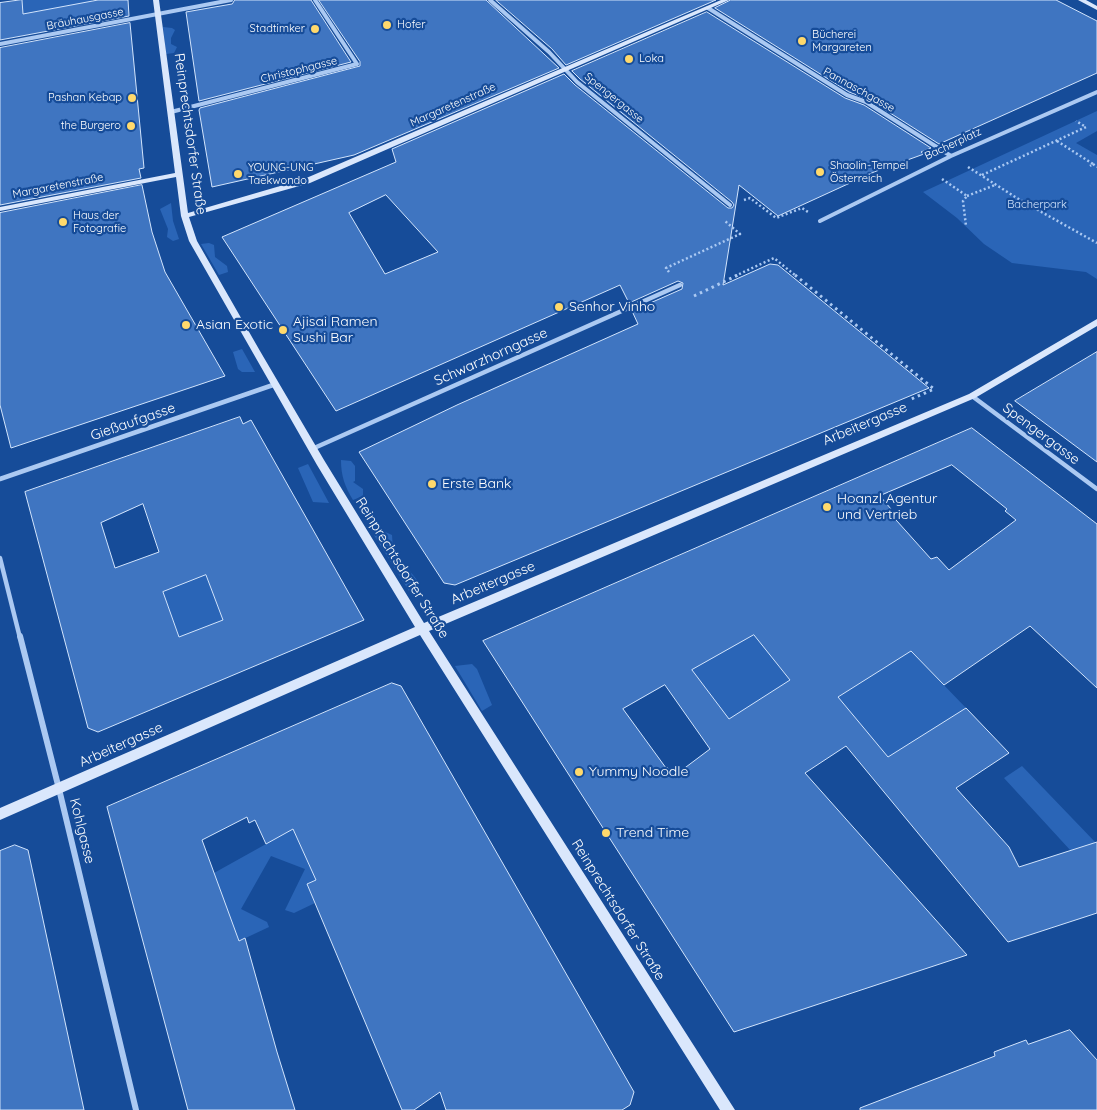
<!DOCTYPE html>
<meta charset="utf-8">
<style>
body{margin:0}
canvas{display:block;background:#164c99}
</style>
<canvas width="1097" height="1110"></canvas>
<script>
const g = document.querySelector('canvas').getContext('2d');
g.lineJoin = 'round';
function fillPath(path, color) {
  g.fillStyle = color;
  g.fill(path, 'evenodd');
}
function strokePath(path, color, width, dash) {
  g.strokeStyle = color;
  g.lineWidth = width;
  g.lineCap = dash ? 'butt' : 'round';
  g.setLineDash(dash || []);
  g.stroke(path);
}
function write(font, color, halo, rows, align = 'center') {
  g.font = font + ' Quicksand,sans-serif';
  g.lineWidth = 4.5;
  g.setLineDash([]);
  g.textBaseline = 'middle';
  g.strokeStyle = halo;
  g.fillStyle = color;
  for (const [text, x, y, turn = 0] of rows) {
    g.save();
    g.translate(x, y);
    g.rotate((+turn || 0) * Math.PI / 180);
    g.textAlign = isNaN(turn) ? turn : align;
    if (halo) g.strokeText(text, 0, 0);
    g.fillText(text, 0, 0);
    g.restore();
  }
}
fillPath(new Path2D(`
 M22,0H92V3L23,14Z
 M163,27L172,28L175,30L171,38V44L177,47L174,53L166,54Z
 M1097,111V131L1076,143L1097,155V279L1086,272L1012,263L984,244L957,218L923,192Z
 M171,203L173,221L179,239L173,241L167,237L168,229L160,209Z
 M209,243L214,245L215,257L227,266L228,272L219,275L201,244Z
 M242,349L255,372H242L238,369L233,352Z
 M341,460L351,461L355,466V481L353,482L363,489V496L353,500C345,487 341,476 341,460Z
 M308,464L329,503L313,502L298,468Z
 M383,531L392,535L393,550L417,580L415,586L409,591L374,535Z
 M206,575L226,628C202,626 198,627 182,645L163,592Z
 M734,626L745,640L765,629L777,664L790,680L754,703L738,732L692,670Z
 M911,651L966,708L888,757L838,697Z
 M472,664L477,669L492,705L482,711L455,666Z
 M1022,766L1096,843L1071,851L1004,778Z
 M293,829L316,879L307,885L315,903L294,913L285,910L305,869L271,856L241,909L267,922L269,927L237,942L214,873Z`), '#2a65b7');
const building = new Path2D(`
 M22,0L23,14L98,0H128L129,16L0,40V3Z
 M235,0H311L351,62L199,101L186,12L232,4Z
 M319,0H486L559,68L354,155L212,187L199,110L200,108L360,66V62Z
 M496,0H716L566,65L552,49Z
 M731,0H1056L1097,21V73L939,144L868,99L849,92L715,8Z
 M707,12L845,98L864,105L931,148L921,152L924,154L874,172L778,216L739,185L723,285L770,264L778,265L929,388L455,585L444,583L359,452L457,405L638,324L632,311L682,289L683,283L678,281L629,303L620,285L336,411L222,237L396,162L392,149L564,74L575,85L728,208H732L734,205L732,202L580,79L572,71ZM386,195L438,252L385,274L349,213Z
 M130,23L144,168L139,169L141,178L0,205V48Z
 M142,185L152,232L165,272L225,376L11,448L0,405V213Z
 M1097,352V462L1015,401Z
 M240,417L243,424L251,420L364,620L98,732L88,728L25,492ZM143,504L159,552L115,568L101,523ZM206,575L223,620L179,637L163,592Z
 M972,428L1097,524V688L1030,626L944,685L911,651L838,697L888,757L966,708L1009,753L956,788L1009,847L1019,867L1097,842V913L1008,942L846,746L805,773L967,955L734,1032L483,641ZM952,465L1007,509L1005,511L1016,520L949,570L937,557L931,559L888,511L891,509L880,496ZM754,635L790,680L729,719L692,670ZM665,685L710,749L674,776L667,767L666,768L623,709Z
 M392,683L401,686L634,1092L630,1105L622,1110H446L440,1092L414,1110H402L307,884L316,880L293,829L266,844L255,820L249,823L247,817L202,840L239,941L245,938L277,1052L295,1110H188L107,807Z
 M15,845L28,850L84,1110H0V851Z
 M1070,1030L1097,1060V1110H860V1108L995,1056L994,1052L1026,1040L1028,1044Z`);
fillPath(building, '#3f75c1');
strokePath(building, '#d2e4fc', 1);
strokePath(new Path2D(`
 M1057,141L1093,164L1090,166
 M1093,164L1097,167
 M968,167L1020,200L1097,243
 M982,175L1086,127L1076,121
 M942,179L967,196L963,201L966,226
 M967,196L995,185
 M744,200L750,198L776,218L802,208L808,212
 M669,272L666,268L740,234L725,221
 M735,276L774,258L796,276`), '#abc9f2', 2.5, [2, 2.5]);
strokePath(new Path2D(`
 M795,275L934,389L909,400
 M694,296L738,275`), '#abc9f2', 3, [2.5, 4]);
strokePath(new Path2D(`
 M490,0L549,52L577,82L730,205
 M708,8L847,95L866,102L951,156
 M0,44L231,0
 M171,112L357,64L315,0
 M820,221L951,156L1097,92`), '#abc9f2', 4);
strokePath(new Path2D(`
 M972,396L1097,489
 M312,449L680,285
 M0,479L273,385
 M0,558L20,638`), '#abc9f2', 4.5);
strokePath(new Path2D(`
 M20,636L59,789L136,1110`), '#abc9f2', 6);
fillPath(new Path2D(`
 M153,0H159L188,213L304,179L721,0H729L310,183L189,217L197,241L260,351L324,460L424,623L969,394L1097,319V326L975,398L429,631L735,1110H720L420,635L0,820V808L415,627L317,465L189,241L181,216L176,177L0,211V207L175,173Z
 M1078,0H1086L1097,6V10Z`), '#dae7fc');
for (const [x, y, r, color] of [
 [387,25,5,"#ffd96c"],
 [315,29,5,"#ffd96c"],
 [802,41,5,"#ffd96c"],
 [629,59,5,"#ffd96c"],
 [132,98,5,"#ffd96c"],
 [131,126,5,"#ffd96c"],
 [820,172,5,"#ffd96c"],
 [238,174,5,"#ffd96c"],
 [63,222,5,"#ffd96c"],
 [559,307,5,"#ffd96c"],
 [186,325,5,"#ffd96c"],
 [283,330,5,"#ffd96c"],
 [432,484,5,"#ffd96c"],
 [827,507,5,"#ffd96c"],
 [579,772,5,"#ffd96c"],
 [606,833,5,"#ffd96c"]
]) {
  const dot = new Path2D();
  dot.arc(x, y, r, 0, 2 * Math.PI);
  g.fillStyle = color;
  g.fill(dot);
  strokePath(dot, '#164c99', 2);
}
write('11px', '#fff', '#164c99', [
 ["Bräuhausgasse",85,19,-11],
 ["Christophgasse",299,70,-14],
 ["Pannaschgasse",859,90,29],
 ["Spengergasse",614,98,39],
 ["Margaretenstraße",453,105,-24],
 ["Bacherplatz",953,144,-25],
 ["Margaretenstraße",58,186,-11]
]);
write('11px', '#fff', '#164c99', [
 ["Hofer",397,25],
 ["Stadtimker",305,29,"right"],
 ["Bücherei",812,35],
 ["Margareten",812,48],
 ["Loka",639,59],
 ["Pashan Kebap",122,98,"right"],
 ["the Burgero",121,126,"right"],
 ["Shaolin-Tempel",830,166],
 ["Österreich",830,179],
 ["YOUNG-UNG",248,168],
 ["Taekwondo",248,181],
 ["Haus der",73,216],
 ["Fotografie",73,229]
], 'left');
write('11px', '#d2e4fc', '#164c99', [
 ["Bacherpark",1037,205]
]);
write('14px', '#fff', '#164c99', [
 ["Reinprechtsdorfer Straße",190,134,82],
 ["Schwarzhorngasse",491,357,-24],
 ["Gießaufgasse",133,422,-19],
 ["Arbeitergasse",865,424,-23],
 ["Spengergasse",1041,434,37],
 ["Reinprechtsdorfer Straße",402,568,58],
 ["Arbeitergasse",493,583,-23],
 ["Arbeitergasse",121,745,-24],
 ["Kohlgasse",82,831,76],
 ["Reinprechtsdorfer Straße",618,910,58]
]);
write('14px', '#fff', '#164c99', [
 ["Senhor Vinho",569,307],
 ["Ajisai Ramen",293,322],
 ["Sushi Bar",293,338],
 ["Asian Exotic",196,325],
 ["Erste Bank",442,484],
 ["Hoanzl Agentur",837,499],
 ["und Vertrieb",837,515],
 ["Yummy Noodle",589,772],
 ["Trend Time",616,833]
], 'left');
</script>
